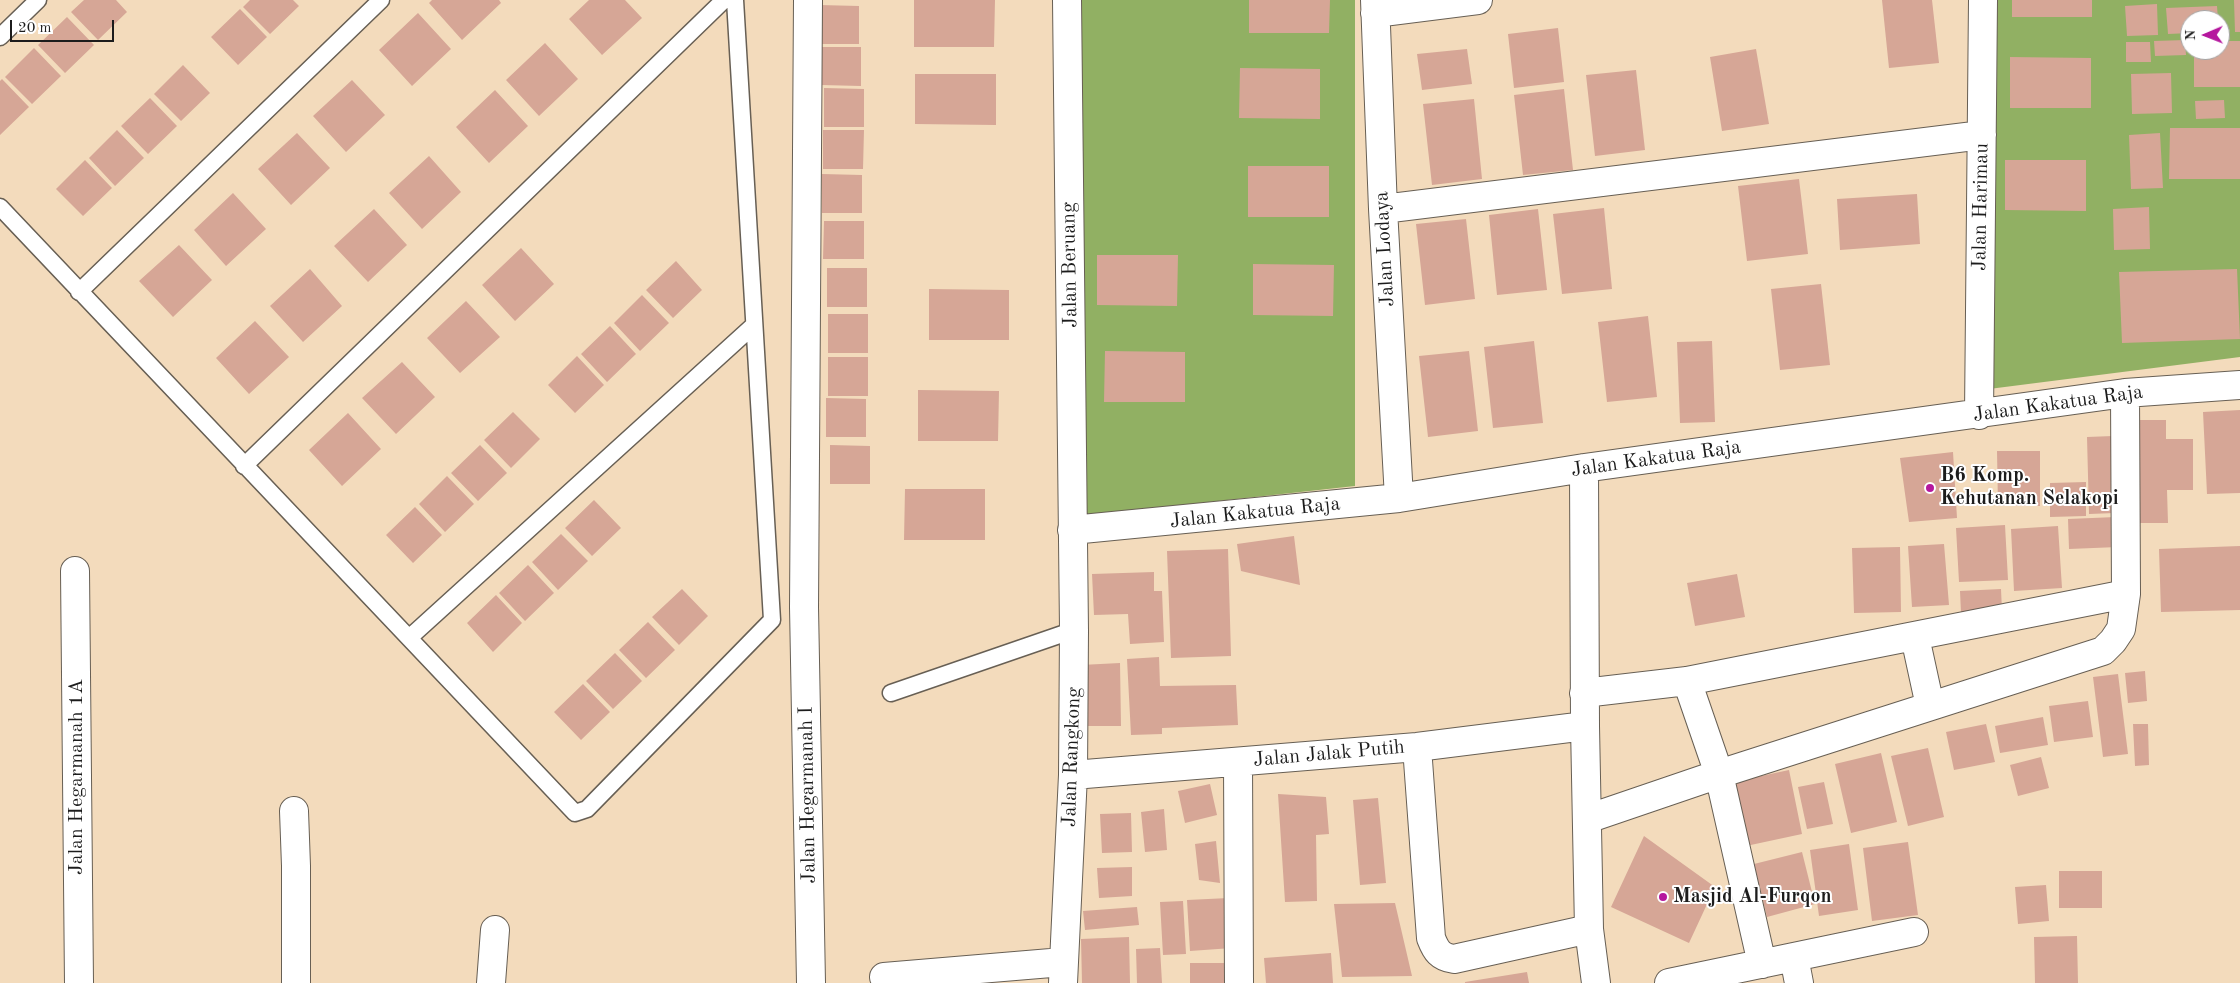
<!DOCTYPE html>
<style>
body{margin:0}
#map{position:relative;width:2240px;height:983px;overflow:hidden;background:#f3dbbc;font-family:"Old Standard TT",serif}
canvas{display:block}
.north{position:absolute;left:2180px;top:10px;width:50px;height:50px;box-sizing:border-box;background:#fff;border:1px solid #a4a4a4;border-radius:50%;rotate:269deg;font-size:14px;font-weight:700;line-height:20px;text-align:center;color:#1c1c1c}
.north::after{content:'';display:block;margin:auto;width:18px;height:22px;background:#b5179e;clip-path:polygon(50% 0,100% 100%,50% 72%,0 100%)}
.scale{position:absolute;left:10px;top:20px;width:104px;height:22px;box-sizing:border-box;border:2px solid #1c1c1c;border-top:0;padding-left:6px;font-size:15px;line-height:18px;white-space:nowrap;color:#1c1c1c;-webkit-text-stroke:4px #fff;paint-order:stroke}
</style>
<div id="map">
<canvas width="2240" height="983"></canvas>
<div class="north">N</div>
<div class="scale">20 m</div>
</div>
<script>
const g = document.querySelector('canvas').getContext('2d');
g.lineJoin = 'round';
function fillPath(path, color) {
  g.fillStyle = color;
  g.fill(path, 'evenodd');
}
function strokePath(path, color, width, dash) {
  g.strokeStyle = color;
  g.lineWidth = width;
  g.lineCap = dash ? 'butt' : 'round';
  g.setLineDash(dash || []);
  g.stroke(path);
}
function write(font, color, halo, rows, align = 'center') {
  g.font = font + ' "Old Standard TT",serif';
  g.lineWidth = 4;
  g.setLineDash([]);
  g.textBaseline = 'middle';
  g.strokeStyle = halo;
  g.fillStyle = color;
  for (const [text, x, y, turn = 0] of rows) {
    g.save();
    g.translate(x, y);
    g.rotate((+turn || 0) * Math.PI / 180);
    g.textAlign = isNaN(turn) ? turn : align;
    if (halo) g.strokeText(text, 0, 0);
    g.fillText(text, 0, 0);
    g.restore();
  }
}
fillPath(new Path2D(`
 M1067,0H1355V486L1072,517Z
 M1996,0H2240V357L1989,389ZM2190,20H2220V50H2190Z`), '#91b063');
fillPath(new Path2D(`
 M84,0H116L127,12L98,40L71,12Z
 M250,0H293L299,6L270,34L243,7Z
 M432,0H499L501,3L462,40L429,3Z
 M589,0H625L642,18L602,55L569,19Z
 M914,0H995L994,47H914Z
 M1249,0H1330L1329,33H1249Z
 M1882,0H1932L1939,63L1889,68Z
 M2012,0H2092V17H2012Z
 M2234,0H2240V32H2235Z
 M2157,4L2158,35L2127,36L2125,6Z
 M819,5L859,6V44H819Z
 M2217,6L2218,20H2190V33L2168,34L2166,8Z
 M240,9L267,37L238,65L211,37Z
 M418,13L451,49L412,86L379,50Z
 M67,17L94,45L65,73L38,45Z
 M1558,28L1564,82L1514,88L1508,34Z
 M2185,40L2186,55L2155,56L2154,41Z
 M2220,41H2240V87H2194V50H2220Z
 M2126,42H2150L2151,62H2126Z
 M545,43L578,79L539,116L506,80Z
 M821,47H861V86L821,85Z
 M34,48L61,76L32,104L5,77Z
 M1467,49L1472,84L1422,90L1417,54Z
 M1756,49L1769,124L1722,131L1710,57Z
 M2010,57L2091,58V108H2010Z
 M183,65L210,93L181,121L154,94Z
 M1240,68L1320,69V119L1239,118Z
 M1636,70L1645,150L1595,156L1586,75Z
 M2171,73L2172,113L2132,114L2131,74Z
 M915,74H996V125L915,124Z
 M2,79L29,107L0,135V81Z
 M352,80L385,115L346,152L313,116Z
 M824,88L864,89V127H824Z
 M1564,89L1573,170L1523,175L1514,95Z
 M495,90L528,126L489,163L456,127Z
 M150,98L177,126L148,154L121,126Z
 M1474,99L1482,179L1432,185L1423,104Z
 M2224,100L2225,118L2196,119L2195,101Z
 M2170,128H2240V179H2169Z
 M117,130L144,158L115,186L89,158Z
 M823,130H864L863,169H823Z
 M297,133L330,168L291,205L258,169Z
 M2160,133L2163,188L2131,189L2129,135Z
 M429,156L461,192L422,229L389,193Z
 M85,160L112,188L83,216L56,189Z
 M2005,160H2086V211L2005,210Z
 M1248,166H1329V217H1248Z
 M822,174L862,175V213H822Z
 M1799,179L1808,254L1747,261L1738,186Z
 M233,193L266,229L226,266L194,230Z
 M1917,194L1920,244L1840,250L1837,199Z
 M2149,207L2150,249L2114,250L2113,209Z
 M1604,208L1612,289L1562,294L1553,214Z
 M374,209L407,245L368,282L334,246Z
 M1538,209L1547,290L1497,295L1489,215Z
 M1466,219L1475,299L1425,305L1416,224Z
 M824,221H864V259H823Z
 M179,245L212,280L173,317L139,281Z
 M521,248L554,284L515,321L482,285Z
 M1097,255H1178L1177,306L1097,305Z
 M676,261L702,290L673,318L646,290Z
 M1253,264L1334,265L1333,316L1253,315Z
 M827,268H867V307H827Z
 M310,269L342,306L303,342L270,306Z
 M2237,269L2240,339L2122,343L2119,272Z
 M1821,284L1830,365L1780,370L1771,289Z
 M929,289L1009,290V340H929Z
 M642,295L669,323L640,351L614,323Z
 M466,301L500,337L460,373L427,338Z
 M828,314H868V353H828Z
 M1648,316L1657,397L1607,402L1598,322Z
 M255,321L289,357L249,394L216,358Z
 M610,326L636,354L607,382L581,354Z
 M1534,341L1543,423L1493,428L1484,347Z
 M1712,341L1715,422L1680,423L1677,342Z
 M1105,351L1185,352V402H1104Z
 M1469,351L1478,431L1428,437L1419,356Z
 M577,356L604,385L575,413L548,385Z
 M828,357H868V396H828Z
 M402,362L435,397L396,434L362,398Z
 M918,390L999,391L998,441H918Z
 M826,398L866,399V437H826Z
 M2240,410V493L2207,494L2203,412Z
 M513,412L540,439L511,468L484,440Z
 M348,413L381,449L342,486L309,450Z
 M2136,420H2166V439H2193V490H2167L2168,523H2137Z
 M2113,436L2115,513L2089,514L2087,437Z
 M480,445L507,473L478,501L451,473Z
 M830,445L870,446V484H830Z
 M1997,451H2040V506H1998Z
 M1953,452L1957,518L1909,522L1900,458Z
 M447,476L474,504L445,532L419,504Z
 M2086,482V516L2050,517V483Z
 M905,489H985V540H904Z
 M594,500L621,528L592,556L565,528Z
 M415,507L442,535L413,563L386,535Z
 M2116,517L2118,547L2069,549L2068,519Z
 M2005,525L2008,580L1959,582L1956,528Z
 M2058,526L2062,588L2014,591L2011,529Z
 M561,534L588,561L558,590L532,562Z
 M1294,536L1300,585L1241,571L1237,544Z
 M1944,544L1949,605L1912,607L1908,546Z
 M2240,546V610L2161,612L2159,549Z
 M1900,547L1901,612L1854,613L1852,548Z
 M1228,549L1231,656L1171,658L1167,551Z
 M528,565L554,593L525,621L499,593Z
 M1154,572V591H1162L1164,642L1130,644L1128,614L1094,615L1092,574Z
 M1737,574L1745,617L1695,626L1687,583Z
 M682,589L708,616L679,645L652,617Z
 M2001,589L2002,611L1961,613L1960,591Z
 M496,595L522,623L493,652L467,623Z
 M648,622L675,650L646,678L619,650Z
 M615,653L642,681L613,709L586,681Z
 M1159,657L1160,686L1236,685L1238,725L1162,728V734L1131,735L1127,659Z
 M1120,663L1121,726H1081V665Z
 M2145,671L2147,701L2128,703L2125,673Z
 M2118,674L2128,754L2103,757L2093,677Z
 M583,684L610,712L581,740L554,712Z
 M2088,701L2093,737L2054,742L2049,706Z
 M2043,717L2048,745L2000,753L1995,726Z
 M1986,724L1995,762L1954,770L1946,732Z
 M2133,724H2148L2149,765L2135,766Z
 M1928,748L1944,817L1908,826L1891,756Z
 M1881,753L1897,822L1851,833L1835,764Z
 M2041,757L2049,788L2018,796L2010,765Z
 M1789,770L1802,834L1746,846L1733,782Z
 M1824,782L1833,824L1807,829L1798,787Z
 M1210,784L1217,815L1185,823L1178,791Z
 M1278,794L1326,797L1329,834L1316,835L1317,901L1285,902Z
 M1378,798L1386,883L1360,885L1353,800Z
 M1164,809L1167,850L1145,852L1141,812Z
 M1131,813L1132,852L1102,853L1100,814Z
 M1644,836L1715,887L1689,943L1611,907Z
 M1216,841L1220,883L1199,880L1195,844Z
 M1908,842L1918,915L1872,921L1863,848Z
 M1849,844L1858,910L1819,916L1810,850Z
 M1802,852L1815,904L1767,917L1754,864Z
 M1132,867V896L1099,898L1097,868Z
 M2059,871H2102V908H2059Z
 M2046,885L2049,921L2018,924L2015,887Z
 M1229,898L1232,948L1190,951L1187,900Z
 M1183,901L1186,954L1163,955L1160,902Z
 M1395,903L1412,976L1342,977L1334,904Z
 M1137,907L1139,925L1085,930L1083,911Z
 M2077,936L2078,983H2035L2034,937Z
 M1129,937L1130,983H1082L1081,939Z
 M1160,948L1162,983H1137L1136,949Z
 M1331,953L1333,983H1266L1264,958Z
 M1190,963H1231V983H1190Z
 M1527,972L1529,983H1465V982Z`), '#d6a696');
const service = new Path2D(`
 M0,37L38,0
 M0,207L575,813L587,809L772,620L735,0
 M79,292L381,0
 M244,466L724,0
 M409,638L754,325
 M891,693L1074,630`);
const minor = new Path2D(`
 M808,0L804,607L811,983
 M1375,0L1383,209L1399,498
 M1375,13L1478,0
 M1383,209L1982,135
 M1979,415L1983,0
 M1584,468L1585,726L1589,929L1596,983
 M1072,530L1399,498L1584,468L2125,393L2240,385
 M75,571L79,983
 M1915,637L1930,706
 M1687,681L1719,774L1762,964
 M1584,693L1687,681L2126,594
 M1417,747L1431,938C1436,951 1440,957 1454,959L1589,929
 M1238,762L1239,983
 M1073,775L1417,747L1585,726
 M294,811L296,866V983
 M1587,819L1719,774L2103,651L2113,641L2121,629L2126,594L2125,393
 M1794,957L1799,983
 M884,977L1063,962
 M491,983L495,930
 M1063,983L1073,775L1074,630L1067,0
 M1669,983L1914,932`);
strokePath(service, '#675f54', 19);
strokePath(minor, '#675f54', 30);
strokePath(service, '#fff', 16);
strokePath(minor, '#fff', 28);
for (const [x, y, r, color] of [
 [1930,488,5,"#b5179e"],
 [1663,897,5,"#b5179e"]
]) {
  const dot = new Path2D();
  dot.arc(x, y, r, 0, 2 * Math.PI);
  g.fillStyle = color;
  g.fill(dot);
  strokePath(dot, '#fff', 2);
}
write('20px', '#1c1c1c', '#fff', [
 ["Jalan Harimau",1981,207,-89],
 ["Jalan Lodaya",1385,249,-93],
 ["Jalan Beruang",1070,265,-91],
 ["Jalan Kakatua Raja",2058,404,-8],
 ["Jalan Kakatua Raja",1656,459,-8],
 ["Jalan Kakatua Raja",1255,513,-6],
 ["Jalan Jalak Putih",1329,754,-5],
 ["Jalan Rangkong",1072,757,-88],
 ["Jalan Hegarmanah 1A",77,777,-90],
 ["Jalan Hegarmanah I",808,795,-91]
]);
write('bold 20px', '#1c1c1c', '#fff', [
 ["B6 Komp.",1940,476],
 ["Kehutanan Selakopi",1940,499],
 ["Masjid Al-Furqon",1673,897]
], 'left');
</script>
